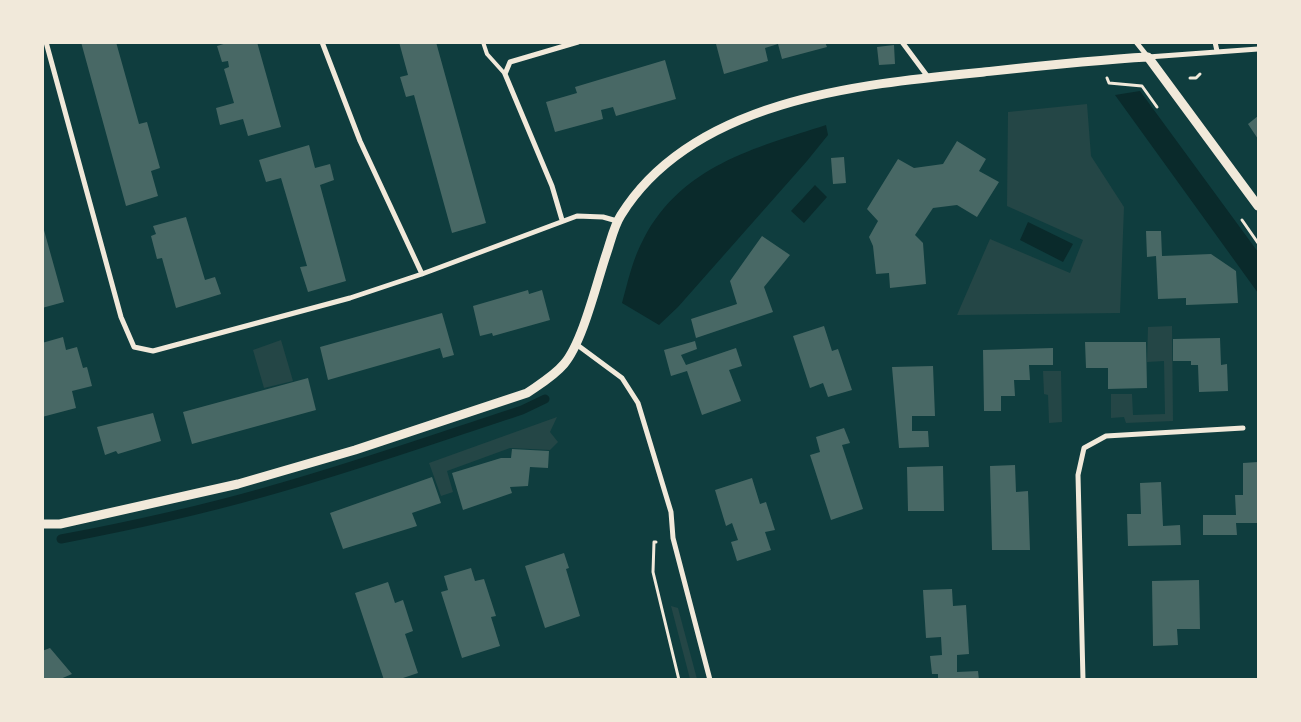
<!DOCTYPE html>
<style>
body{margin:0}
#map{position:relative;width:1301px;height:722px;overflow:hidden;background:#0f3d3e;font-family:Signika,sans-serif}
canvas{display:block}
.frame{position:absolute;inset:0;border:44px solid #f1e9da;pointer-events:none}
</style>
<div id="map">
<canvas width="1301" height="722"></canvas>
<div class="frame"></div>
</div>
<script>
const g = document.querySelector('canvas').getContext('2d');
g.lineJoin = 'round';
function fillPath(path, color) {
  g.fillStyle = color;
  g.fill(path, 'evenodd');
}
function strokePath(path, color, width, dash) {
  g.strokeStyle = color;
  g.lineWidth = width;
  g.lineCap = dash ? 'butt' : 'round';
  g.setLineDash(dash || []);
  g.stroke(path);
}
fillPath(new Path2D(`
 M1087,104L1091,156L1124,207L1120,313L957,315L990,239L1070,273L1083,240L1007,206L1008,112Z
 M1172,326L1173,421L1126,423L1124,417L1111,418V394H1132L1133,415L1165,414L1164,361L1147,362L1148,327Z
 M281,340L293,381L264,388L253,350Z
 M1043,371H1061L1062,422L1049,423L1048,395L1044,394Z
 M557,417L550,432L558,442L550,450L510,448L447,471L453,492L441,496L429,463Z
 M671,606L678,608L697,679H690Z`), '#244646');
fillPath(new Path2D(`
 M1140,91L1258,252V293L1115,95Z
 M826,125L828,135L807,161L678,307L659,325L622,303C628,281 633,258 644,238C682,166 754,148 826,125Z
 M815,185L827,197L804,223L791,211Z
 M1028,222L1073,244L1063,262L1020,240Z`), '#0a2a2b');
strokePath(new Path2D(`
 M61,539C130,526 198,511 265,492C352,468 437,438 522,410L545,399`), '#0a2a2b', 9);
fillPath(new Path2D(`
 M81,42H116L139,124L147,122L160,168L151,171L158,196L126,206Z
 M230,42H257L281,127L248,136L243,119L220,125L216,108L234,103L224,69L229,67L228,61L222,62L217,46Z
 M399,42H436L486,223L452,233L414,95L406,97L400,77L408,75Z
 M723,42H825L827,47L782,59L778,44L765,48L768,61L724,74L716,44Z
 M894,45L895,64L879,65L877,47Z
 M665,60L676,99L616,116L613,107L601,110L603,119L555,132L546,102L577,93L575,87Z
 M1258,116V139L1248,124Z
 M957,141L986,159L979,171L999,182L977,217L957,205L933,208L915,235L923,243L926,284L890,288L889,273L876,274L873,246L869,237L878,221L867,209L898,159L914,168L943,164Z
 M309,145L315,168L330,164L334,180L320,185L346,281L308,292L300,267L307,266L281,178L266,182L259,160Z
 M844,157L846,183L833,184L831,158Z
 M186,217L205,280L215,277L221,294L176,308L162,258L157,259L151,236L156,234L153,226Z
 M42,223L64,302L42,308Z
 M1146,231H1161L1162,256L1211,254L1236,271L1238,303L1186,305V298L1158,299L1156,256L1147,257Z
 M762,236L790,255L764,287L773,312L696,338L691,319L737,304L730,281Z
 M528,290L529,294L542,290L550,320L493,336L492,333L480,336L473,306Z
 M442,313L454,355L443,358L440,348L328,380L320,347Z
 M824,326L832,351L838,349L852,390L828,397L823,383L810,388L793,336Z
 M63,337L66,350L77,347L83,368L87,367L92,386L72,391L76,408L42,417V343Z
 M1220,338L1221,365L1227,364L1228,391L1199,392L1198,365H1191V361H1173V339Z
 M695,341L697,349L681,355L686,365L736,348L742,366L729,370L741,401L702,415L687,371L671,376L664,350Z
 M1085,342H1146L1147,388L1108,389V368H1086Z
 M1053,348V365H1029L1030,380H1014L1015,396H1001V411H984L983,350Z
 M933,366L935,416H912V431H928L929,447L899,448L892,367Z
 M308,378L316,410L192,444L183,412Z
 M153,413L161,441L118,454L116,451L105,455L97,427Z
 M844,428L850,443L842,445L863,509L831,520L810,455L820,452L816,437Z
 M512,449L549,451L548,468L530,467L528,486L510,487L512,493L463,510L452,473L501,458H511Z
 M1258,462V523H1236L1237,535H1203V515H1236L1235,495H1243V463Z
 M1015,465L1016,492L1028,491L1030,550H992L990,466Z
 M943,466L944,511H908L907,467Z
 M432,477L441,503L412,513L417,526L343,549L330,513Z
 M752,478L760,504L766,502L775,530L765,532L771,550L737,561L731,542L738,540L732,523L726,526L715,490Z
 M1161,482L1163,526L1180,525L1181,545L1128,546L1127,514H1141L1140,483Z
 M564,553L569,568L566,569L580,616L545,628L525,566Z
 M471,568L475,581L484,579L496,616L491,617L500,646L462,658L441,592L448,590L444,576Z
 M1199,580L1200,629H1177L1178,645L1153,646L1152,581Z
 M388,582L395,603L403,600L413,631L405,634L418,673L397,680H384L355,593Z
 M952,589L953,606L966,605L969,654L957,655V672L978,671L979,680H938V674H932L930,656L942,655L941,637L926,638L923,590Z
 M50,648L72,674L58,680H42V651Z`), '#486865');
strokePath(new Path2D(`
 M1107,78L1109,83L1142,86L1157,107
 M1190,78H1196L1200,74
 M1242,220L1258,243
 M656,542H654L653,572L679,680`), '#f1e9da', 3);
strokePath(new Path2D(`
 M483,42L487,54L505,74`), '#f1e9da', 4);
strokePath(new Path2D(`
 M46,42L121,317L134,347L153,351L350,298L422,274L577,216L603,217L617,221
 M322,42L360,141L422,274
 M902,42L928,77
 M1136,42L1148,57L1258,49
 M1215,42L1217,51
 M562,220L552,186L505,74L510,62L578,42
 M576,344L622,378L638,403L671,512L673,538L710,680
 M1083,680L1078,475L1084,448L1106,436L1243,428`), '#f1e9da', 5);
strokePath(new Path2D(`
 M42,524H60L238,484L355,450L527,393C540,384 554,376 564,364C583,342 597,281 607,252C611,240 614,226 621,215C693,99 861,84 984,72C1039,66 1093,60 1148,57L1258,206`), '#f1e9da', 9);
</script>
